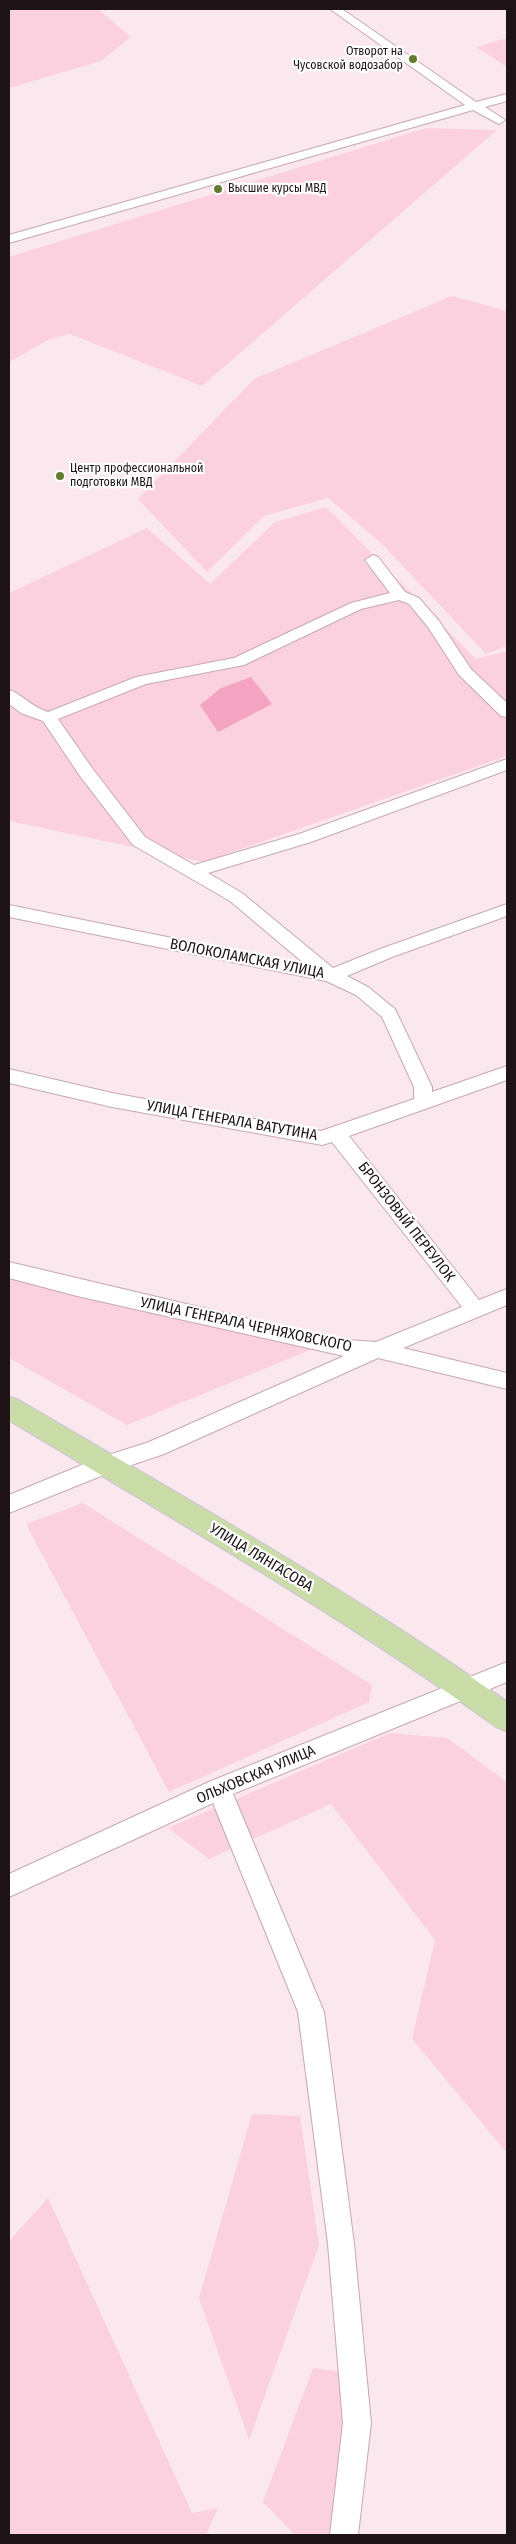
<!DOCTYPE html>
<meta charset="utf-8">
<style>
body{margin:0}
#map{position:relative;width:516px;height:2544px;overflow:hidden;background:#fbe8ee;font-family:"Fira Sans Condensed",sans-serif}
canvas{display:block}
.frame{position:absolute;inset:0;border:10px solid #1e1418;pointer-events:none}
</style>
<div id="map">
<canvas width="516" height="2544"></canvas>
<div class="frame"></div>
</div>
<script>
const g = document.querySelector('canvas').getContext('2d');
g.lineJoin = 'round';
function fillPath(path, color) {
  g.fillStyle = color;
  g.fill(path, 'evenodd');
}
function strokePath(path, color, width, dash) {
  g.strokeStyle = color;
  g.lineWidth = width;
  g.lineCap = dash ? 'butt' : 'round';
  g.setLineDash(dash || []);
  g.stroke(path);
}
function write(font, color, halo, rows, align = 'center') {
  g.font = font + ' "Fira Sans Condensed",sans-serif';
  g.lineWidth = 4.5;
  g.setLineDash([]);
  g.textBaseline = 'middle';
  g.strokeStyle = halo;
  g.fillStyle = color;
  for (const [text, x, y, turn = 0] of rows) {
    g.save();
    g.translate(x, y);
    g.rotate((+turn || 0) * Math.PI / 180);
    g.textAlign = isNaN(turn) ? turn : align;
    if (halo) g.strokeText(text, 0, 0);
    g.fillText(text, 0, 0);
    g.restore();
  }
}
fillPath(new Path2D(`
 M9,9H98L131,37L101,61L9,88Z
 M507,38V67L476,47Z
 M426,128L497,130L202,386L70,334L50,339L9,362V257Z
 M452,296L507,311V646L486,654L381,543L328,498L264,516L207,572L138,499L254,379Z
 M326,507L476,659L507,651V756L204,862L9,821V593L147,528L210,584L275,522Z
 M9,1273L315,1348L127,1425L9,1358Z
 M83,1503L372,1685L369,1702L169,1792L26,1524Z
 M390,1733L447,1738L507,1782V2153L412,2039L435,1940L331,1804L209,1859L168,1828Z
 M252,2114L300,2116L319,2245L249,2440L199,2298Z
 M48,2198L192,2513L218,2508L206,2535H9V2241Z
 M313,2368L341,2372L353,2422L337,2535H295L263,2502Z`), '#fbd1df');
fillPath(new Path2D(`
 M251,677L272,704L218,732L200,705L221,688Z`), '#f4a3c0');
const minor = new Path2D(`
 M330,9H342L476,102L507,94V101L485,107L505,120L499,124L473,110L9,243V235L465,105Z
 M373,555L378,557L405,592L419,598L439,621L471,669L507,703V717L501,716L459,675L428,627L409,604L399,600L361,609L244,665L146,684L58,719L92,768L145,837L194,865L299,834L507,759V770L311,842L208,873L242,893L333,968L380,949L507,904V916L392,957L347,976L368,987L395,1009L432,1087V1092L507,1066V1080L349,1136L479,1300L507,1289V1305L403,1348L507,1373V1389L378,1358L164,1454L111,1472L9,1513V1495L96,1459L149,1442L344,1356L77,1296L9,1278V1262L334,1339L376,1342L462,1307L332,1142L322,1145L112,1107L9,1083V1069L112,1093L321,1131L414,1099V1087L382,1017L356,995L326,981L9,917V905L306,965L230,901L133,845L80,776L43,721L21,713L9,704V690C20,693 32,707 48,712L136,677L234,658L351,603L390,593L365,560Z
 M507,1662V1682L233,1794L324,2012L354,2244L371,2423L358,2535H330L343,2423L328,2244L298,2012L213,1803L9,1897V1874L211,1781Z`);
const major = new Path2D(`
 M9,1397L18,1400C183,1497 351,1591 507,1702V1731L497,1727C340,1615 174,1519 9,1420Z`);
strokePath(minor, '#c6a8b2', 2);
strokePath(major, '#cecbcc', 3);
fillPath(minor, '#fff');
fillPath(major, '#cadda9');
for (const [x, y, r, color] of [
 [413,59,5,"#627d31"],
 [218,189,5,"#627d31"],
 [60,476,5,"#627d31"]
]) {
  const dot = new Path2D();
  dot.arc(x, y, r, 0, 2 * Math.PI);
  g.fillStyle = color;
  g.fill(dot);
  strokePath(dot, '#fff', 2);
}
write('12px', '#1e1418', '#fff', [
 ["Отворот на",403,52,"right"],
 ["Чусовской водозабор",403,66,"right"],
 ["Высшие курсы МВД",228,189],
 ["Центр профессиональной",70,469],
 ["подготовки МВД",70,483]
], 'left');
write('15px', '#1e1418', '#fff', [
 ["ВОЛОКОЛАМСКАЯ УЛИЦА",247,959,11],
 ["УЛИЦА ГЕНЕРАЛА ВАТУТИНА",232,1121,10],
 ["БРОНЗОВЫЙ ПЕРЕУЛОК",406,1222,52],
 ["УЛИЦА ГЕНЕРАЛА ЧЕРНЯХОВСКОГО",246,1325,12],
 ["УЛИЦА ЛЯНГАСОВА",261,1558,31],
 ["ОЛЬХОВСКАЯ УЛИЦА",256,1775,-23]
]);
</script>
